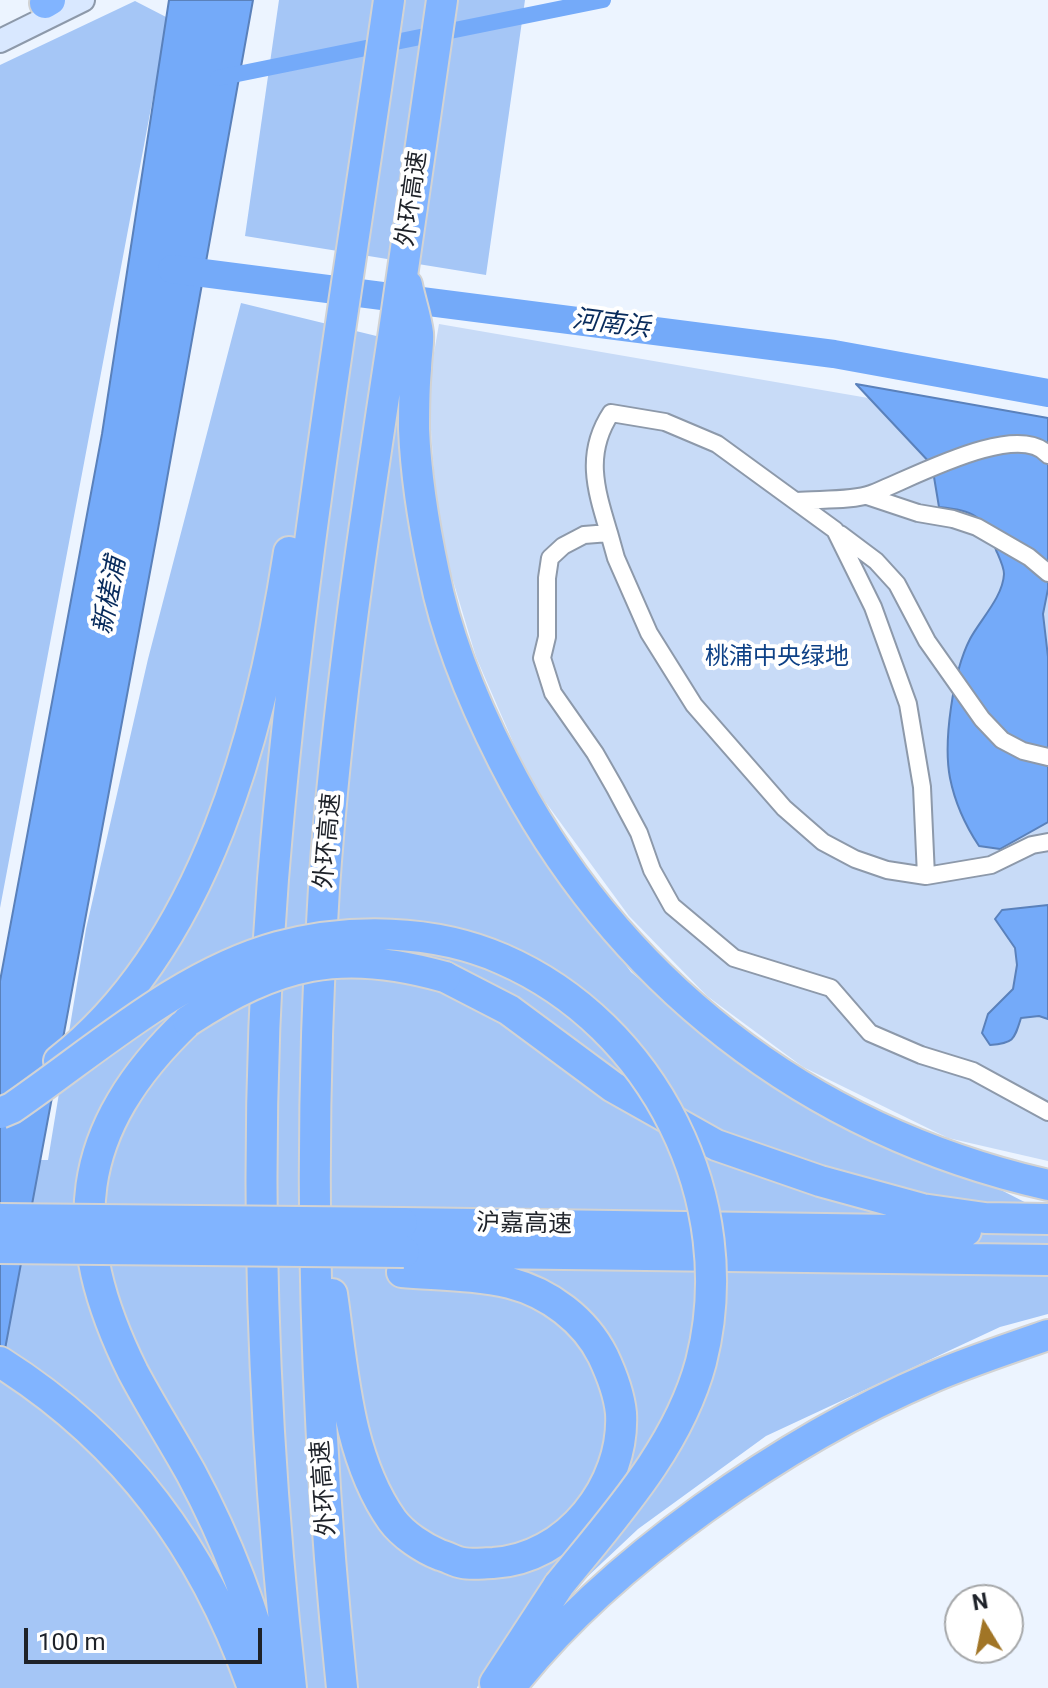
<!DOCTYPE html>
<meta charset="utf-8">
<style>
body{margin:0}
#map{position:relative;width:1048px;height:1688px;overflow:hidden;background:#ecf4ff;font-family:Roboto,sans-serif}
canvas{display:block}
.north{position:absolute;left:944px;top:1584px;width:80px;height:80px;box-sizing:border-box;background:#fff;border:2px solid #a5a7a9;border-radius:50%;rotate:350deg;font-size:22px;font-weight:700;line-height:32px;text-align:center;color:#1e2229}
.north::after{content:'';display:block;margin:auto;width:28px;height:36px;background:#a17526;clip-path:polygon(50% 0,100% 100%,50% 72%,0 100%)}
.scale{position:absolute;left:24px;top:1628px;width:238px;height:36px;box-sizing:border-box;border:4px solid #1e2229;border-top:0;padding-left:10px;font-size:24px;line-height:28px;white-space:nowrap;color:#1e2229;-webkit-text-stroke:6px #fff;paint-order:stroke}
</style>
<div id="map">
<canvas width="1048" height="1688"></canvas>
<div class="north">N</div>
<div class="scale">100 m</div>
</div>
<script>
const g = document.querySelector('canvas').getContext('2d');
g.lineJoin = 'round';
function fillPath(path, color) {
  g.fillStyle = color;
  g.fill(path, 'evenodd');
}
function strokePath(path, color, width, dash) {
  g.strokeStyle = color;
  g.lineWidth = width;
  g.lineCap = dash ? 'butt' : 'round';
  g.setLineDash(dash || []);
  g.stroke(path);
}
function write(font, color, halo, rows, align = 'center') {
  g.font = font + ' Roboto,"Noto Sans SC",sans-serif';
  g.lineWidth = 8;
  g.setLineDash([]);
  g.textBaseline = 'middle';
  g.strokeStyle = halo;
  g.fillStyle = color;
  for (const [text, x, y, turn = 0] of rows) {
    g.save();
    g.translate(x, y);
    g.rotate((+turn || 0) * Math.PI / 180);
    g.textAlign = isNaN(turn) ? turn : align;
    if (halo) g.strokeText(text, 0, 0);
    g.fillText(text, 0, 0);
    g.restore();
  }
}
fillPath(new Path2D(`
 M439,324L1048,429V1161L948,1138L803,1067L707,996L629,916L530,781L476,657L438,531L428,387Z`), '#c8dbf7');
fillPath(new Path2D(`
 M279,0H525L486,275L245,236Z
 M135,1L168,18L0,908V65Z
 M241,303L401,342L417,533L549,861L631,972L721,1047L1048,1214V1314L1000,1327L766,1436L638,1529L482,1676L477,1688H0V1160H48L86,929L148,659Z`), '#a5c6f6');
const water = new Path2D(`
 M169,0H253L158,529L0,1376V981L102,434Z
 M856,384L1048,418V589L1043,614L1048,657V822L1000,849L979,846C965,825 955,803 950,778C943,742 953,672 970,639C980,620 1003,597 1004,574C1004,567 999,557 996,550C983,515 975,511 939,507L932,465Z
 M1048,905V1019L1039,1016L1021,1018C1014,1040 1014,1043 990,1045L982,1033L988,1014L1013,989L1017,965L1015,948L995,919L1002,910Z`);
fillPath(water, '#74aaf9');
strokePath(water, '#5a81bb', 2);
strokePath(new Path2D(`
 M218,78L603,0`), '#74aaf9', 16);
strokePath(new Path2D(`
 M172,269L834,354L1048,393`), '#74aaf9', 28);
const street = new Path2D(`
 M867,496L918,513L953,519L977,527L1029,557L1048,573
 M797,501C818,499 852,501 871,494C907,481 1017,419 1048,455
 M609,533C596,490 584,454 611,413L665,422L717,444L835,530L873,607L908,704L922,787L926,876
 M840,534L876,561L897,584L927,641L982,719L1002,740L1023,751L1048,757
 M1048,842L1032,845L991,865L926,876L887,870L855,859L823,842L784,808L694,705L649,633L616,558L609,533L584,535L563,546L550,558L547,578V637L542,658L553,693L595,753L615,788L639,833L652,870L672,906L734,958L831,988L870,1033L921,1055L973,1071L1048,1112`);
const secondary = new Path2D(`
 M0,41L83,0`);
const highway = new Path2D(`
 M45,3L50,0
 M407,285C410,301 416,317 418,333C419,344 416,357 416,369C414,389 414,409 414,429C416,478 424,526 434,573C447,639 473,701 503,760C615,981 807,1130 1048,1185
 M445,977L509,1010L613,1087L716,1145L820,1181L922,1209L985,1218L1048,1219
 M188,1021C73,1130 64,1233 133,1372C151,1406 172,1439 191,1473C227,1540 255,1613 273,1688
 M59,1061C206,946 262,727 289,552
 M402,1223L966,1231
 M404,1252L1048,1260
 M332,1294C343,1369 347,1456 392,1520C403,1535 423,1548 440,1555C448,1557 455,1562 463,1563C472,1565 484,1563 493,1563C567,1559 625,1485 621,1413C619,1393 611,1373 603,1356C585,1320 549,1293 510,1283C476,1275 438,1275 402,1272
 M0,1362C125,1441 204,1549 253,1688
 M495,1683L559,1585
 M291,1688C261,1421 252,1147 273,879C297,584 347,292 389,0
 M342,1688C314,1422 307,1154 324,888C337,703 365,520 393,338C410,225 425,112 442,0
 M510,1688C608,1562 787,1439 933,1377C971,1361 1010,1348 1048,1335`);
strokePath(street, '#8d99aa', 20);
strokePath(secondary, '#8d99aa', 26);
strokePath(highway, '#d2d3d4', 34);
strokePath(street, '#fff', 16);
strokePath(secondary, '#d9e8ff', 22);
strokePath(highway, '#81b4ff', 30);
const highwayBridge = new Path2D(`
 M188,1021C277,963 341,947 445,977
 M0,1113L12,1108C95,1051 180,974 278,947C349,928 434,929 502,959C654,1025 742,1200 701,1362C678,1448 614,1517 559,1585
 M0,1219L402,1223
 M0,1248L404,1252`);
strokePath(highwayBridge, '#d2d3d4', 34, []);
strokePath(highwayBridge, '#81b4ff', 30);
write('24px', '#1e2229', '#fff', [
 ["外环高速",413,199,-82],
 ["外环高速",329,841,-85],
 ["沪嘉高速",524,1225,1],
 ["外环高速",325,1488,-94]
]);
write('24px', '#0e4186', '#fff', [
 ["桃浦中央绿地",777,658]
]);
write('italic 26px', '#082b5c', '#fff', [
 ["河南浜",611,325,7],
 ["新槎浦",111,596,-79]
]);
</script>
